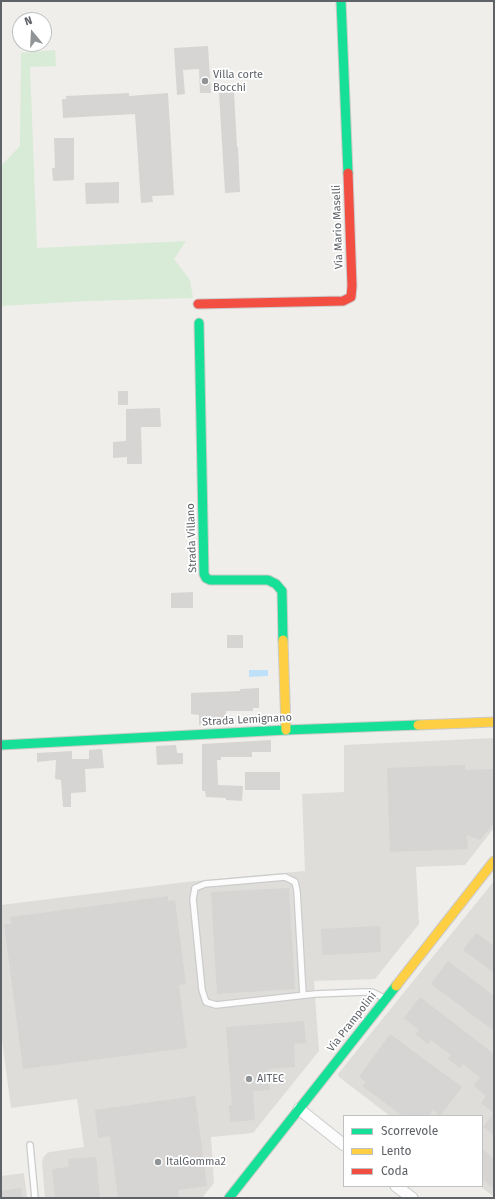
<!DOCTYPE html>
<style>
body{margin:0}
#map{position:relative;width:495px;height:1199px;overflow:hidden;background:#efeeea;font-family:"Fira Sans",sans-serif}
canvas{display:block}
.frame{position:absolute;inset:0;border:2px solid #5f6368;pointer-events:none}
.legend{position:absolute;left:343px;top:1115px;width:140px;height:72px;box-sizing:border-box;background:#fff;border:1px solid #bfc1c3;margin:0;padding:5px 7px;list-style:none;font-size:12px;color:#5f6368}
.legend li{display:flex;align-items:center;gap:8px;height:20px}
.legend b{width:20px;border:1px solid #bfc1c3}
.north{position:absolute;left:12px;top:12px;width:40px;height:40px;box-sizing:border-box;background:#fff;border:1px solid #bfc1c3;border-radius:50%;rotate:342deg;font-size:11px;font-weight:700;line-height:16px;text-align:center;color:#5f6368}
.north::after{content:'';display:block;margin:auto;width:14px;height:18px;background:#919496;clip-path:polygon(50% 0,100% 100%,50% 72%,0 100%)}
</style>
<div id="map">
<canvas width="495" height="1199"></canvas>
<div class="frame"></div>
<ul class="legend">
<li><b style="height:5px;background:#16e098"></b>Scorrevole</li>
<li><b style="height:5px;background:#ffcf43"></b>Lento</li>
<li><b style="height:5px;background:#f24e42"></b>Coda</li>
</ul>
<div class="north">N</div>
</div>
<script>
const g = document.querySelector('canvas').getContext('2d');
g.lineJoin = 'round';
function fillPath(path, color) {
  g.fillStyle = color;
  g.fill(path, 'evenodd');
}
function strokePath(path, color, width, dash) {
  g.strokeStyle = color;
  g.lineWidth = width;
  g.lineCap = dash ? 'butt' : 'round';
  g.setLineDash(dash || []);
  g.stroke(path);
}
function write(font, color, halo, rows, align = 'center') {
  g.font = font + ' "Fira Sans",sans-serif';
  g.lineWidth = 3.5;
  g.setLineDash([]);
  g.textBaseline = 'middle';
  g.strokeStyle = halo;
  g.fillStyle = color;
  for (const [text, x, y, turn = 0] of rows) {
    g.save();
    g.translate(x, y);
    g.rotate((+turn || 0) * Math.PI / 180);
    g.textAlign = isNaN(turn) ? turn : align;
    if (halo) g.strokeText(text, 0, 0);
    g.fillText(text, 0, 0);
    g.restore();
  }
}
fillPath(new Path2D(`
 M494,738V828L465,865L416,867L419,924L375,979L314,981L319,1051L253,1133L211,1137L214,1183L202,1198H45L42,1162L43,1158L47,1153L50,1152L84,1147L77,1099L11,1108L1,1032V905L194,881L305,871L302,794L344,792V745Z
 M494,881V1197L480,1186H482V1116H390L339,1077L338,1074Z
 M24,1173L27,1198H1V1176Z`), '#dfddda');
fillPath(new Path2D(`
 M55,50L56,66L30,67L37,248L186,241L174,259L190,280L193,298L88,301L1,306V166L20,146L21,53Z`), '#d8ebd6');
fillPath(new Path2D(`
 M249,670H268V676L249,677Z`), '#bfe0f9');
fillPath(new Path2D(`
 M208,46L211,93H200L199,69L183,70L185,94L177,95L174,48Z
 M234,92L237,147H238L240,192L225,193L219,93Z
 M129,93V96L168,93L174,195L152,196L153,202L141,203L135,114L63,118L62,99H66V96Z
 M54,138H74V180L53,181L52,168H55Z
 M119,182V203L86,204L85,183Z
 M118,391H128V405H118Z
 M160,408L161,427H141L142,464H127V457L113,458V442L126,441V409Z
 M193,592V608H171V593Z
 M227,635H243V648H227Z
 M259,688V708H253V711H226V719H219L218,724L199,725V715L191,714V693L240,691V689Z
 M271,740V752H252V757H221V760H217L218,785L243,786L242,801L226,800V798L206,797L205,791H202V744Z
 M176,745L177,753H183V764L157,765L156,746Z
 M102,749L104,768L85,769L86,792L71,793V807H63L61,780L55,779L56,760L37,762V753L72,751V759H89V750Z
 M465,765V770L494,769V823L480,840L467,835L468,849L390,852L387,768Z
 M245,772H280V790H245Z
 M289,888L295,989L217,994L211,892Z
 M168,896V901L175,900L186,984L179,985L187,1048L23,1069L4,924H11L10,917Z
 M380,926L381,952L322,955L321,929Z
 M476,933L494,946V973L463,950Z
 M448,961L494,996V1031L431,984Z
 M420,997L494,1054V1135L483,1127L494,1113L481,1103L486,1096L474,1086L480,1077L463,1064L460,1068L448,1059L451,1055L431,1040L428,1044L415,1034L419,1030L404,1018Z
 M304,1021L306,1043L294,1044L295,1067L268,1069L270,1090L253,1091L255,1120L230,1122L229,1105H232L226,1027Z
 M390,1034L462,1087L440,1116L433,1110L429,1116H403L362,1086L366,1082L359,1077Z
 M195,1096L207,1186L178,1190L179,1198H118L110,1136L98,1138L95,1110Z
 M482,1149L494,1158V1189L482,1179Z
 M96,1157L100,1198H55L52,1169L69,1167L68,1159Z
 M21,1188L22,1198H1V1191Z`), '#d6d5d3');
const lane = new Path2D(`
 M303,995L297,891L295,882L285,877L205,884L195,888L193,899L202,990L206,1002L216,1005L315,994L364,992H372L384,998
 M30,1145L35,1198`);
const street = new Path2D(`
 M299,1109L344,1145
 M396,1186L412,1198`);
const fast = new Path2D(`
 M341,1L348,173
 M199,323L204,574L206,578L210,580H268L276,584L282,591L283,640
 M1,745L286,730L418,725
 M229,1198L396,986`);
const slow = new Path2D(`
 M283,640L286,730
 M418,725L494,722
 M396,986L494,861`);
const jam = new Path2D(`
 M198,304L343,301L351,297L352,286L348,173`);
strokePath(lane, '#cbcccc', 8);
strokePath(street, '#cbcccc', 13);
strokePath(fast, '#cacacb', 11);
strokePath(slow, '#cacacb', 11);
strokePath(jam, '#cacacb', 11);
strokePath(lane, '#fdfcfc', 5.5);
strokePath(street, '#fdfcfc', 11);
strokePath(fast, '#16e098', 9);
strokePath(slow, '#ffcf43', 9);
strokePath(jam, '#f24e42', 9);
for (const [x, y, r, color] of [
 [205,81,4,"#919496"],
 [249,1079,4,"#919496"],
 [158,1162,4,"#919496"]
]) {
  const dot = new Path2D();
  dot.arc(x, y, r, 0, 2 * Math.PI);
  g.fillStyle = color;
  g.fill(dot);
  strokePath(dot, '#fff', 1.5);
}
write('11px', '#5f6368', '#fff', [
 ["Villa corte",213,75],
 ["Bocchi",213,88],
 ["AITEC",257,1079],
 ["ItalGomma2",166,1162]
], 'left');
write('11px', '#5f6368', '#fff', [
 ["Via Mario Maselli",338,227,-92],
 ["Strada Villano",192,538,-92],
 ["Strada Lemignano",247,720,-3],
 ["Via Prampolini",352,1022,-52]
]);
</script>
